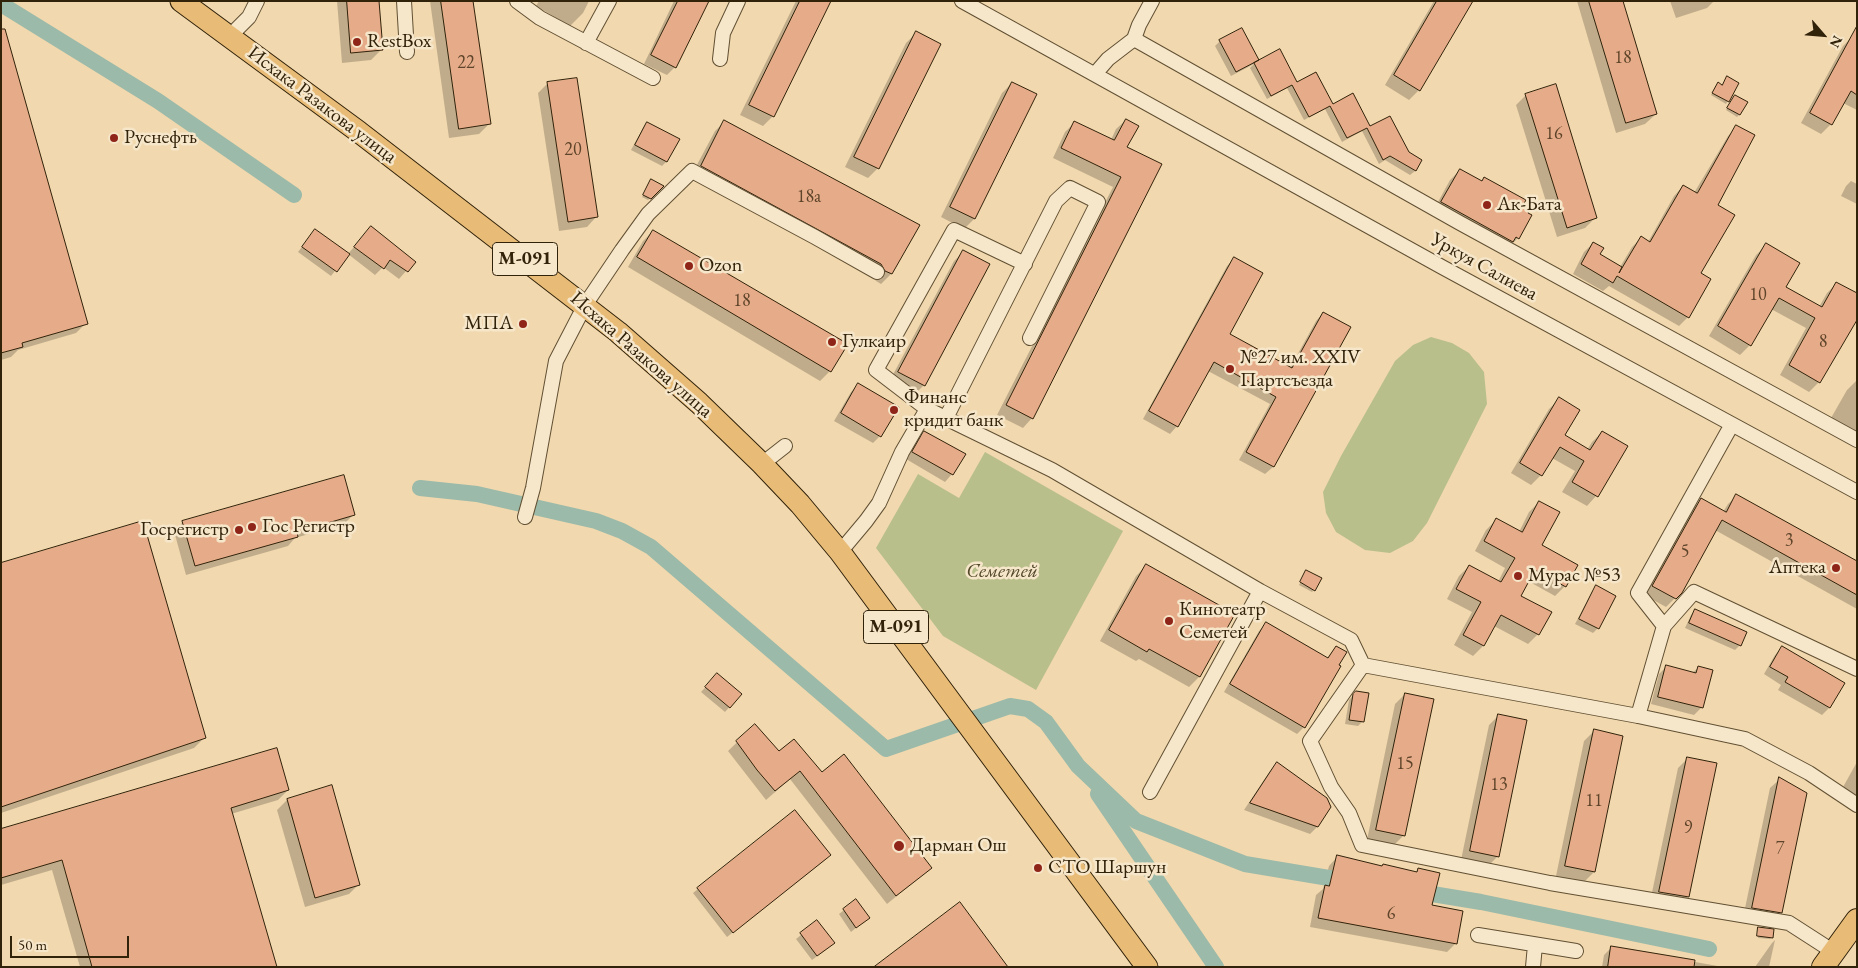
<!DOCTYPE html>
<meta charset="utf-8">
<style>
body{margin:0}
#map{position:relative;width:1858px;height:968px;overflow:hidden;background:#f1d8ae;font-family:"EB Garamond",serif}
canvas{display:block}
.frame{position:absolute;inset:0;border:2px solid #31220a;pointer-events:none}
.north{position:absolute;left:1798px;top:10px;width:50px;height:50px;-webkit-text-stroke:4px #f6e6ca;paint-order:stroke;rotate:117deg;font-size:14px;font-weight:700;line-height:20px;text-align:center;color:#31220a}
.north::after{content:'';display:block;margin:auto;width:18px;height:22px;background:#31220a;clip-path:polygon(50% 0,100% 100%,50% 72%,0 100%)}
.scale{position:absolute;left:10px;top:936px;width:119px;height:22px;box-sizing:border-box;border:2px solid #31220a;border-top:0;padding-left:6px;font-size:15px;line-height:18px;white-space:nowrap;color:#31220a;-webkit-text-stroke:4px #f6e6ca;paint-order:stroke}
</style>
<div id="map">
<canvas width="1858" height="968"></canvas>
<div class="frame"></div>
<div class="north">N</div>
<div class="scale">50 m</div>
</div>
<script>
const g = document.querySelector('canvas').getContext('2d');
g.lineJoin = 'round';
function fillPath(path, color) {
  g.fillStyle = color;
  g.fill(path, 'evenodd');
}
function strokePath(path, color, width, dash) {
  g.strokeStyle = color;
  g.lineWidth = width;
  g.lineCap = dash ? 'butt' : 'round';
  g.setLineDash(dash || []);
  g.stroke(path);
}
function write(font, color, halo, rows, align = 'center') {
  g.font = font + ' "EB Garamond",serif';
  g.lineWidth = 5;
  g.setLineDash([]);
  g.textBaseline = 'middle';
  g.strokeStyle = halo;
  g.fillStyle = color;
  for (const [text, x, y, turn = 0] of rows) {
    g.save();
    g.translate(x, y);
    g.rotate((+turn || 0) * Math.PI / 180);
    g.textAlign = isNaN(turn) ? turn : align;
    if (halo) g.strokeText(text, 0, 0);
    g.fillText(text, 0, 0);
    g.restore();
  }
}
fillPath(new Path2D(`
 M1431,337L1452,343L1469,353L1484,372L1487,404L1427,523L1413,541L1390,553L1365,550L1336,532L1326,513L1323,492L1341,456L1395,361L1413,345Z
 M985,452L1123,531L1036,690L943,636L876,548L918,474L959,498Z`), '#b9bf8b');
fillPath(new Path2D(`
 M337,1H377L381,50L371,60L342,63Z
 M430,1H472L489,124L479,134L449,138Z
 M539,1H589L583,13L570,26L536,6Z
 M674,1H707L675,67L667,75L644,64Z
 M796,1H830L773,116L763,126L740,115Z
 M1434,1H1472L1419,90L1409,100L1385,85Z
 M1577,1H1622L1656,114L1645,124L1616,133Z
 M1670,1H1714L1707,8L1676,18Z
 M916,33L878,168L868,178L845,167L906,43Z
 M1853,36L1857,82V110L1843,103L1831,124L1821,134L1801,123L1843,46Z
 M1220,41L1258,60L1254,64L1231,76L1215,46Z
 M1,51L86,323L76,333L18,350L11,357L1,360Z
 M1279,51L1296,84L1421,160L1415,171L1410,175L1385,160L1379,164L1362,131L1342,142L1325,109L1304,120L1287,88L1267,99L1250,68L1254,64Z
 M548,83L597,216L587,227L559,231L538,93Z
 M1012,83L974,219L964,229L941,217L1002,93Z
 M1737,83L1726,104L1711,95L1716,86Z
 M1526,95L1595,218L1585,228L1557,237L1516,105Z
 M1735,96L1739,115L1737,117L1726,110Z
 M1126,120V148L1161,165L1032,418L1023,428L997,415L1113,187L1053,158L1065,132L1074,123L1111,140L1116,129Z
 M725,121L918,226L891,274L881,284L876,281L871,274L691,176L715,131Z
 M647,123L678,140L666,162L662,166L631,150L643,128Z
 M1737,127L1688,317L1679,326L1609,286L1603,291L1573,274L1584,252L1593,243L1598,255L1620,267L1632,247L1641,238L1648,242L1674,196L1683,186L1694,193L1728,136Z
 M1460,170L1481,182L1484,178L1521,206L1518,238L1508,248L1432,213L1450,180Z
 M1851,181L1857,184V204L1841,196L1846,186Z
 M650,183L662,186L648,200L642,197Z
 M315,230L348,254L364,235L414,262L399,279L383,267L375,275L348,254L331,276L298,252Z
 M653,231L830,371L820,381L628,267L643,241Z
 M1766,245L1784,287L1819,307L1827,293L1837,283L1819,382L1809,392L1780,375L1806,328L1771,309L1750,345L1740,355L1709,336L1756,255Z
 M964,251L924,385L914,395L889,382L954,261Z
 M1234,259L1228,334L1290,368L1316,321L1323,313L1349,328L1273,467L1265,474L1239,460L1270,404L1208,371L1177,426L1170,434L1143,419L1227,266Z
 M1857,380V432L1831,418L1847,390Z
 M858,385L880,436L873,443L834,421L851,392Z
 M1559,399L1564,436L1587,450L1592,442L1602,432L1596,496L1587,506L1562,492L1575,471L1552,458L1541,475L1531,485L1511,473L1549,409Z
 M924,433L952,474L945,482L906,459L917,440Z
 M1737,496L1857,562V609L1715,530L1675,598L1666,607L1644,595L1692,509L1701,500L1723,512L1728,504Z
 M1539,502L1540,546L1565,586L1555,596L1528,581L1520,596L1538,634L1528,644L1494,626L1483,646L1473,656L1454,645L1472,612L1447,599L1459,576L1469,566L1498,582L1505,568L1475,551L1486,530L1496,520L1519,532L1529,512Z
 M353,515L344,524L295,538L288,546L186,575L174,531L183,522Z
 M1,564L204,738L194,748L1,813Z
 M1146,566L1234,614L1199,677L1189,687L1139,659L1136,661L1100,641L1136,576Z
 M1305,573L1314,590L1312,592L1299,585Z
 M1597,587L1598,628L1593,633L1575,624L1592,592Z
 M1696,610L1740,645L1735,650L1685,628L1691,615Z
 M1266,624L1326,659L1336,647L1304,727L1297,734L1224,692L1259,631Z
 M1782,648L1829,708L1822,715L1778,690L1781,685L1764,674L1775,655Z
 M1666,667L1692,673L1698,668L1702,707L1694,715L1651,704L1659,674Z
 M713,679L741,694L725,712L701,692Z
 M1356,692L1362,722L1358,726L1345,724L1349,700Z
 M1405,694L1404,835L1394,845L1367,840L1395,704Z
 M1499,715L1498,856L1488,866L1461,860L1489,725Z
 M755,725L778,753L821,774L931,868L887,904L790,779L766,800L728,751Z
 M1594,731L1622,737L1594,872L1584,882L1556,876L1584,741Z
 M1688,758V897L1678,907L1650,902L1678,768Z
 M1857,762V808L1838,796Z
 M1277,764L1317,827L1310,834L1244,810L1270,771Z
 M1780,779L1781,912L1771,922L1743,918L1770,788Z
 M288,790L278,800L231,814L276,967H80L52,870L1,885V830Z
 M287,800L359,884L349,894L305,907L277,810Z
 M795,811L825,860L727,937L693,893Z
 M1338,856L1381,867L1415,873L1418,870L1431,906L1456,943L1447,952L1310,927L1316,895L1323,889L1329,866Z
 M856,901L863,922L851,932L839,914Z
 M817,922L828,948L812,960L796,939Z
 M1759,929L1772,937L1770,939L1758,938Z
 M1775,940L1769,967H1755L1772,943Z
 M1612,947L1723,967H1602L1604,955Z`), '#0003');
strokePath(new Path2D(`
 M1,4L158,101L294,195
 M420,488L477,494L596,521L622,531L651,547L886,749L1010,706L1028,709L1046,722L1078,766L1136,821L1245,864L1353,882
 M1098,794L1216,967
 M1414,891L1481,902L1709,949`), '#9bbaa9', 16);
const building = new Path2D(`
 M347,1H379L383,50L351,53Z
 M441,1H473L491,124L459,129Z
 M678,1H709L676,68L651,55Z
 M800,1H831L774,117L749,105Z
 M1437,1H1473L1420,91L1394,75Z
 M1589,1H1623L1657,114L1626,123Z
 M1857,26V95L1851,91L1832,125L1810,113Z
 M1242,28L1259,60L1236,72L1219,40Z
 M1,29H5L88,324L22,343L23,347L1,353Z
 M916,31L941,44L879,169L854,157Z
 M1280,49L1297,82L1316,72L1333,104L1353,93L1370,126L1390,116L1409,152L1422,160L1416,171L1390,156L1383,160L1367,128L1347,138L1330,106L1309,117L1292,85L1271,96L1254,63Z
 M1727,76L1739,83L1729,102L1712,93L1718,82L1722,85Z
 M577,78L598,217L568,222L547,82Z
 M1012,82L1037,94L975,219L950,207Z
 M1556,84L1597,218L1567,228L1525,94Z
 M1735,95L1748,102L1740,115L1727,108Z
 M1126,119L1139,126L1127,147L1162,164L1033,419L1006,405L1121,177L1061,148L1074,121L1114,140Z
 M724,120L920,225L892,274L885,271L881,264L701,166Z
 M647,122L680,139L667,162L635,145Z
 M1736,125L1755,135L1718,205L1735,215L1701,273L1711,279L1689,318L1617,276L1613,283L1581,264L1593,242L1604,248L1600,254L1622,267L1619,273L1641,236L1650,242L1683,185L1697,193Z
 M1460,169L1482,181L1484,177L1526,200L1523,205L1530,209L1528,213L1532,215L1519,239L1516,237L1513,242L1441,202Z
 M651,179L664,186L651,199L643,195Z
 M371,226L416,262L408,272L390,260L384,269L354,247Z
 M315,229L350,254L337,272L302,247Z
 M653,230L848,344L831,372L637,257Z
 M1766,243L1800,263L1786,287L1822,307L1836,282L1857,293V320L1820,383L1789,365L1815,318L1779,298L1751,346L1718,326Z
 M963,250L990,264L925,386L898,372Z
 M1234,257L1263,273L1230,334L1292,368L1323,312L1351,327L1274,467L1246,452L1276,397L1214,362L1178,427L1149,411Z
 M858,383L899,407L881,437L841,413Z
 M1559,397L1580,410L1565,435L1590,450L1602,431L1628,446L1598,497L1572,482L1584,461L1560,447L1542,476L1520,463Z
 M924,431L966,454L953,475L912,452Z
 M344,475L355,515L297,532L298,537L195,566L182,521Z
 M1736,494L1857,561V595L1722,520L1682,593L1676,599L1652,586L1701,498L1726,512Z
 M1539,501L1560,512L1542,545L1578,565L1566,587L1535,570L1521,596L1552,612L1539,635L1501,615L1484,646L1463,635L1481,602L1456,589L1469,565L1501,582L1515,558L1484,541L1496,518L1522,532Z
 M143,521L206,738L1,807V563Z
 M1146,564L1235,614L1200,677L1149,649L1147,652L1109,630Z
 M1306,570L1322,578L1315,591L1300,582Z
 M1596,585L1616,596L1599,629L1579,619Z
 M1695,609L1747,632L1741,646L1689,623Z
 M1266,622L1328,658L1336,646L1347,652L1339,665L1341,666L1305,728L1230,684Z
 M1782,646L1845,683L1830,708L1785,682L1788,677L1770,667Z
 M1666,665L1696,673L1698,666L1713,670L1703,708L1658,697Z
 M717,673L742,694L730,708L705,687Z
 M1356,691L1369,693L1364,722L1349,720L1353,694Z
 M1405,693L1434,699L1405,836L1376,830Z
 M1498,714L1527,720L1499,857L1470,851Z
 M755,724L779,751L794,739L822,772L844,754L932,868L896,896L800,771L775,791L757,770L736,741Z
 M1594,729L1623,736L1595,872L1565,866Z
 M277,748L289,790L231,808L277,967H92L62,860L1,878V829Z
 M1687,757L1717,763L1689,897L1659,892Z
 M1277,762L1327,798L1331,807L1318,827L1250,803Z
 M1779,777L1807,793L1782,913L1752,908Z
 M332,785L360,885L315,898L287,799Z
 M795,810L831,855L733,933L697,888Z
 M1337,855L1382,866L1383,864L1417,872L1418,868L1440,873L1432,905L1463,911L1457,944L1318,918L1325,885L1329,886Z
 M856,899L870,918L856,928L843,909Z
 M960,902L1008,967H874Z
 M817,920L835,943L817,956L800,933Z
 M1758,927L1774,929L1773,938L1757,936Z
 M1611,946L1695,960L1694,967H1608Z`);
fillPath(building, '#e6ac89');
strokePath(building, '#31220a', 1);
const minor = new Path2D(`
 M404,1L407,52
 M517,1L540,18L653,78
 M962,1L1442,267L1857,492
 M230,36L249,17L257,1
 M1134,39L1460,223L1857,440
 M1134,39L1139,25L1152,1
 M586,43L609,1
 M720,59L723,33L738,1
 M1095,74L1108,59L1134,39
 M1025,264L954,230L876,370L927,409L1052,470L1260,591L1351,640L1363,665
 M946,418L1056,201L1070,188L1098,202L1030,338
 M762,464L785,446
 M525,517L533,488L556,361L585,305L622,250L648,214L692,171L815,237L877,272
 M840,552L866,521L879,503L902,452L927,409
 M1664,626L1694,592L1857,669
 M1638,716L1664,626L1638,593L1731,426
 M1150,792L1260,591
 M1478,935L1576,951
 M1834,952L1789,923L1550,883L1362,845L1349,813L1331,787L1310,741L1363,665L1638,716L1745,739L1809,773L1857,805
 M1533,967L1535,945`);
const primary = new Path2D(`
 M181,1L359,132L618,332L699,403L762,464L800,504L840,552L1147,967`);
const trunk = new Path2D(`
 M1823,967L1857,920`);
strokePath(minor, '#615033', 16);
strokePath(primary, '#31220a', 23);
strokePath(trunk, '#31220a', 24);
strokePath(minor, '#f6e6ca', 14);
strokePath(primary, '#e8bc77', 21);
strokePath(trunk, '#e8bc77', 22);
for (const [x, y, r, color] of [
 [357,42,5,"#8f2418"],
 [114,138,5,"#8f2418"],
 [1487,205,5,"#8f2418"],
 [689,266,5,"#8f2418"],
 [523,324,5,"#8f2418"],
 [832,342,5,"#8f2418"],
 [1230,369,5,"#8f2418"],
 [894,410,5,"#8f2418"],
 [252,527,5,"#8f2418"],
 [239,530,5,"#8f2418"],
 [1836,568,5,"#8f2418"],
 [1518,576,5,"#8f2418"],
 [1169,621,5,"#8f2418"],
 [899,846,6,"#8f2418"],
 [1038,868,5,"#8f2418"]
]) {
  const dot = new Path2D();
  dot.arc(x, y, r, 0, 2 * Math.PI);
  g.fillStyle = color;
  g.fill(dot);
  strokePath(dot, '#f6e6ca', 2);
}
write('18px', '#5e442a', null, [
 ["18",1623,58],
 ["22",466,63],
 ["16",1554,134],
 ["20",573,150],
 ["18а",809,197],
 ["10",1758,295],
 ["18",742,301],
 ["8",1823,342],
 ["3",1789,541],
 ["5",1685,552],
 ["15",1405,764],
 ["13",1499,785],
 ["11",1594,801],
 ["9",1688,828],
 ["7",1780,849],
 ["6",1391,914]
]);
for (const [x, y, w] of [
 [525,259,65],
 [896,627,65]
]) {
  const box = new Path2D();
  box.roundRect(x - w / 2, y - 16.5, w, 33, 4);
  g.fillStyle = '#f6e6ca';
  g.fill(box);
  strokePath(box, '#31220a', 1);
}
write('bold 19px', '#31220a', null, [
 ["М-091",525,259],
 ["М-091",896,627]
]);
write('20px', '#31220a', '#f6e6ca', [
 ["RestBox",367,42],
 ["Руснефть",124,138],
 ["Ак-Бата",1497,205],
 ["Ozon",699,266],
 ["МПА",513,324,"right"],
 ["Гулкаир",842,342],
 ["№27 им. XXIV",1240,358],
 ["Партсъезда",1240,381],
 ["Финанс",904,398],
 ["кридит банк",904,421],
 ["Гос Регистр",262,527],
 ["Госрегистр",229,530,"right"],
 ["Аптека",1826,568,"right"],
 ["Мурас №53",1528,576],
 ["Кинотеатр",1179,610],
 ["Семетей",1179,633],
 ["Дарман Ош",910,846],
 ["СТО Шаршун",1048,868]
], 'left');
write('20px', '#31220a', '#f6e6ca', [
 ["Исхака Разакова улица",322,105,37],
 ["Уркуя Салиева",1484,267,29],
 ["Исхака Разакова улица",641,355,41]
]);
write('italic 20px', '#53492a', '#f6e6ca', [
 ["Семетей",1002,572]
]);
</script>
